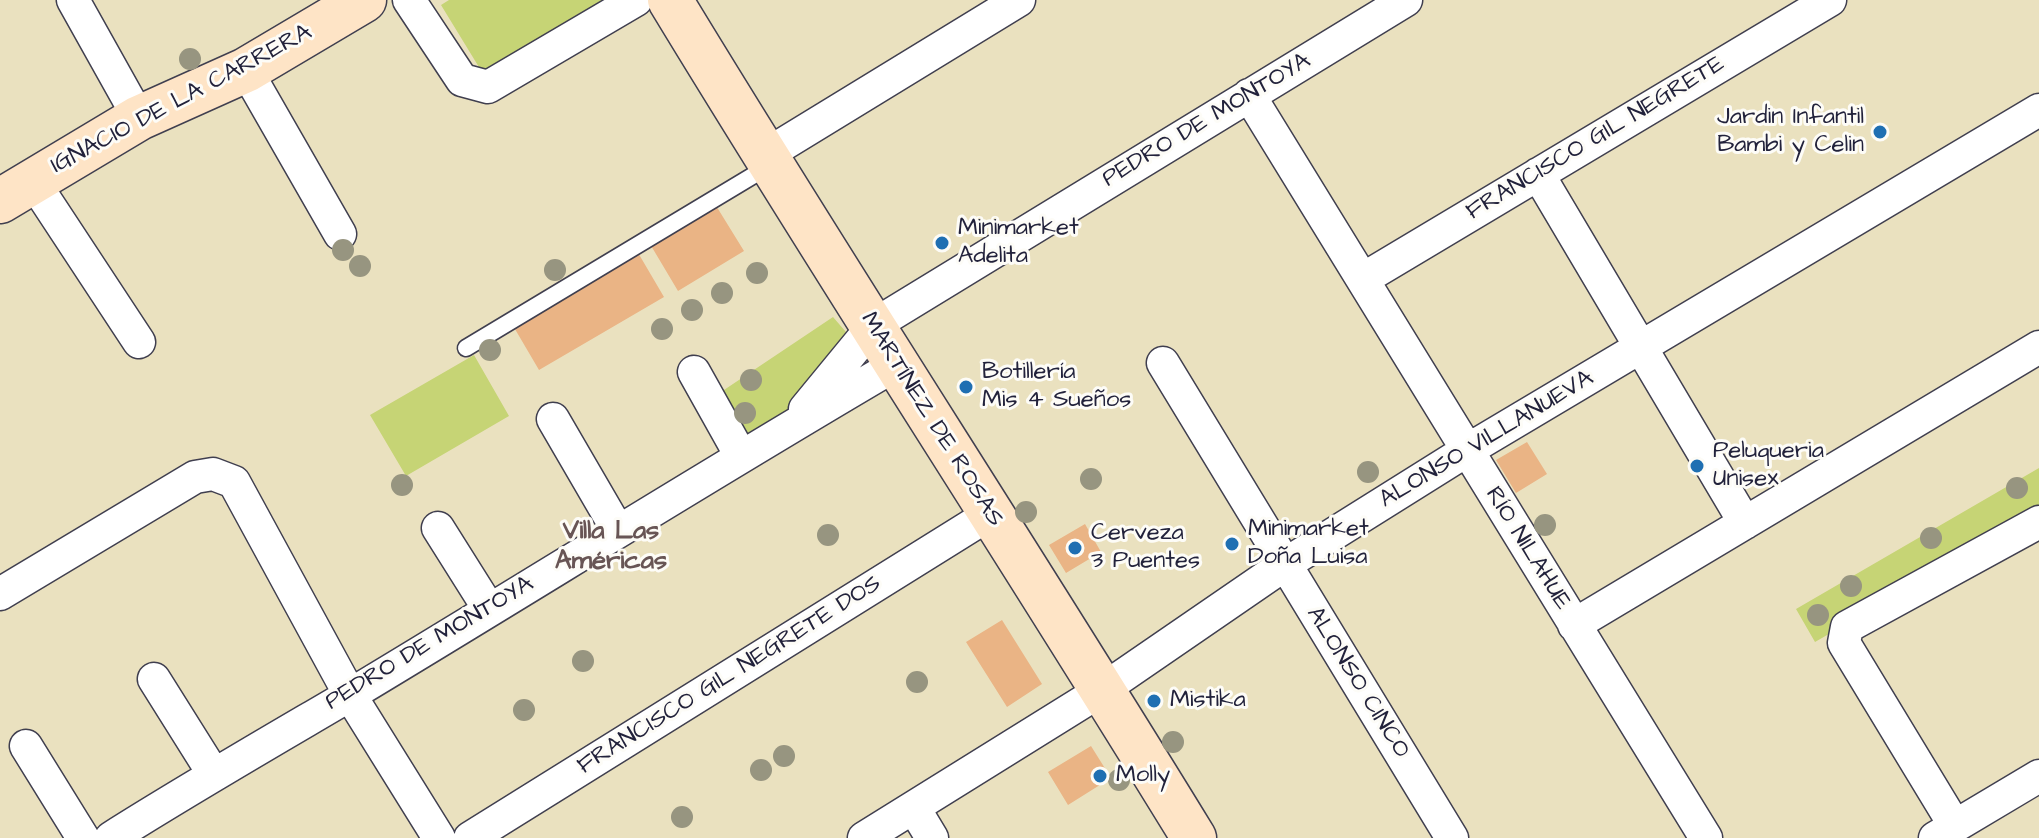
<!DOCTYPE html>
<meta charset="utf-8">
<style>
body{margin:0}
canvas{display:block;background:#eae1bf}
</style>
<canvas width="2039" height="838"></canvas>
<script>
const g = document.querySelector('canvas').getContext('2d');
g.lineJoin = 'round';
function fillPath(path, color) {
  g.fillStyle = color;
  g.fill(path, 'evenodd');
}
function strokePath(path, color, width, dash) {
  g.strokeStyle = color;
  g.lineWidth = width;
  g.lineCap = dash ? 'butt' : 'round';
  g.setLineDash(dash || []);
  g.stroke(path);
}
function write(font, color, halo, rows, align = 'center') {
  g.font = font + ' "Architects Daughter",sans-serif';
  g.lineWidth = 6;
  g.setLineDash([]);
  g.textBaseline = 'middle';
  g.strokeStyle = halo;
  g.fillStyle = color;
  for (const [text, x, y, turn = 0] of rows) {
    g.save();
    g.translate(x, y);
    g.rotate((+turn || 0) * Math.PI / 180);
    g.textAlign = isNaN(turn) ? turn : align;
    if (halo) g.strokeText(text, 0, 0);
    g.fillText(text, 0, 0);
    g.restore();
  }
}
fillPath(new Path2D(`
 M449,0H612L485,77L441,5Z
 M833,317L846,332L779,423L747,440L718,394Z
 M474,355L509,416L406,476L370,415Z
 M2039,468V513L1815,642L1796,609Z`), '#c6d475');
fillPath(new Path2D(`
 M715,204L744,251L678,291L650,244Z
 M637,251L664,297L539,370L512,324Z
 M1527,442L1547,474L1516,493L1496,460Z
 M1085,524L1101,552L1066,573L1049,545Z
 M1002,620L1042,684L1007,707L966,642Z
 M1091,746L1111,778L1068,805L1048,772Z`), '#eab485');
const lane = new Path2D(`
 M466,348L769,166`);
const street = new Path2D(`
 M73,0L139,118
 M409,0L462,80L488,87L636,0
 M246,70L340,234
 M1249,95L1706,838
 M764,156L1019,0
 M1538,174L1745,523
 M33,181L139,342
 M1363,279L1830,0
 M1163,363L1452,838
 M694,372L741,456
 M805,409L874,325L1406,0
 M553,419L617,529
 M438,528L489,609
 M0,594L195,477L213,474L234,482L350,695L439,838
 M1574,625L2039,347
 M154,679L213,773
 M26,746L83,838
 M914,808L932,838
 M1955,826L1844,643L1847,627L2039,522
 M111,838C190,788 270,742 350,695C533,585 714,471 899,363
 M470,838L990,514
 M864,838L1102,690L1284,565L1466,451L2039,110
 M1935,838L2039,776`);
const secondary = new Path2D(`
 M670,0C841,282 1022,557 1194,838
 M0,201L139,118L246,70L364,0`);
strokePath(lane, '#403f4f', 19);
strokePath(street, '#403f4f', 35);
strokePath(secondary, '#403f4f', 47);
strokePath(lane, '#fff', 16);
strokePath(street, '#fff', 32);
strokePath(secondary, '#fee4c6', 44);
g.fillStyle = '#979580';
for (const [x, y] of [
 [190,59],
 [343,250],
 [360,266],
 [555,270],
 [757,273],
 [722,293],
 [692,310],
 [662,329],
 [490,350],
 [751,380],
 [745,413],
 [1368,472],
 [1091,479],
 [402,485],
 [2017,488],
 [1026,512],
 [1545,525],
 [828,535],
 [1931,538],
 [1851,586],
 [1818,615],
 [583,661],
 [917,682],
 [524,710],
 [1173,742],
 [784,756],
 [761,770],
 [1119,780],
 [682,817]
]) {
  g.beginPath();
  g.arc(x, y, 11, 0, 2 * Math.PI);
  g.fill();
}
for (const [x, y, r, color] of [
 [1880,132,8,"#1f6fb2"],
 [942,243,8,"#1f6fb2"],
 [966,387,8,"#1f6fb2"],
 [1697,466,8,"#1f6fb2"],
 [1232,544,8,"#1f6fb2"],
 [1075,548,8,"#1f6fb2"],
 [1154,701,8,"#1f6fb2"],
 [1100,776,8,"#1f6fb2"]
]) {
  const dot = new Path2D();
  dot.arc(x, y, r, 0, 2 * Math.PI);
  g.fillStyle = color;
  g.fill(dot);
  strokePath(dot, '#fdfcf7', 3);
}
write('24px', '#22223b', '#fdfcf7', [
 ["IGNACIO DE LA CARRERA",182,100,-28],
 ["PEDRO DE MONTOYA",1207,121,-31],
 ["FRANCISCO GIL NEGRETE",1596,139,-31],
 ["MARTÍNEZ DE ROSAS",931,420,58],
 ["ALONSO VILLANUEVA",1487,440,-31],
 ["RÍO NILAHUE",1527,549,58],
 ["PEDRO DE MONTOYA",430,644,-31],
 ["FRANCISCO GIL NEGRETE DOS",730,676,-32],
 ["ALONSO CINCO",1357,683,58]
]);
write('24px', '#22223b', '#fdfcf7', [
 ["Jardin Infantil",1864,118,"right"],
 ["Bambi y Celin",1864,146,"right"],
 ["Minimarket",958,229],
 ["Adelita",958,257],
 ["Botillería",982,373],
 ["Mis 4 Sueños",982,401],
 ["Peluqueria",1713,452],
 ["Unisex",1713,480],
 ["Minimarket",1248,530],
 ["Doña Luisa",1248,558],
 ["Cerveza",1091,534],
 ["3 Puentes",1091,562],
 ["Mistika",1170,701],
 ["Molly",1116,776]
], 'left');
write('bold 26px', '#685555', '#fdfcf7', [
 ["Villa Las",611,533],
 ["Américas",611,563]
]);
</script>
